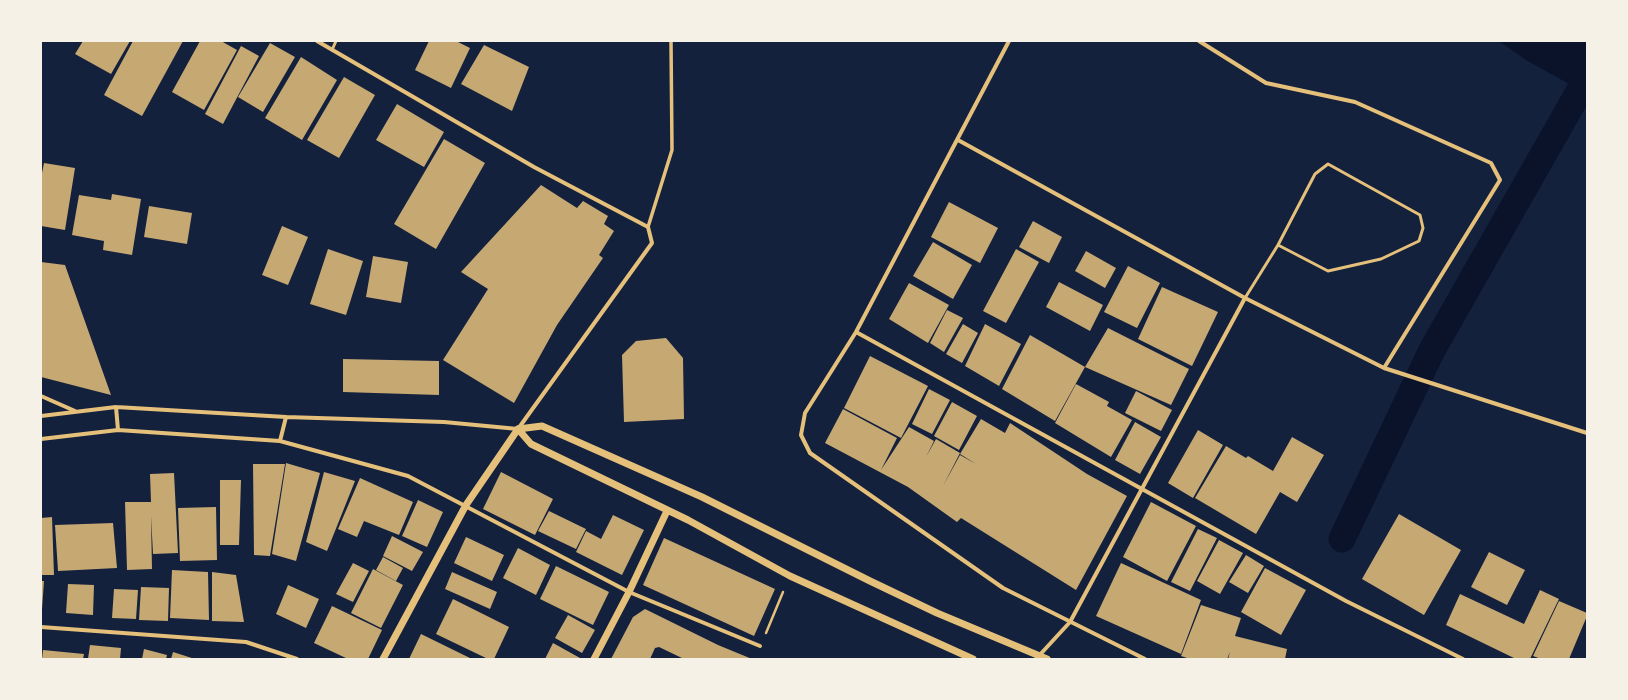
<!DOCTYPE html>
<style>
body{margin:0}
#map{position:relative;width:1628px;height:700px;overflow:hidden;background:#14213d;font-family:Commissioner,sans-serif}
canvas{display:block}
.frame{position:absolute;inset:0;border:42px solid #f6f1e7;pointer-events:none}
</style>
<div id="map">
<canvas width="1628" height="700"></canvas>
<div class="frame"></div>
</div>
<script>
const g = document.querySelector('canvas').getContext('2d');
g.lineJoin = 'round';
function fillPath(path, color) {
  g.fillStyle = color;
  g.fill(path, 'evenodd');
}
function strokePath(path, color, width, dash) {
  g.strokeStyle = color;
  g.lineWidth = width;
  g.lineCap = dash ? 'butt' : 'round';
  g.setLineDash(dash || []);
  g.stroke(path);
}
fillPath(new Path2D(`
 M1499,41H1587V94L1526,60Z`), '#0b132b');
strokePath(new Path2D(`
 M1342,539L1432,350L1580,90`), '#0b132b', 27);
fillPath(new Path2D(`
 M83,41H130L111,74L75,54Z
 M133,41H183L142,116L104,95Z
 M200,41H221L237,50L204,110L172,92Z
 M429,41H456L470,48L451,88L415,70Z
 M270,43L295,57L263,112L238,97Z
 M484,45L529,67L512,111L461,84Z
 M241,46L259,56L223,124L205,114Z
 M301,57L337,80L302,140L265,118Z
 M344,77L375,95L339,158L307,140Z
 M397,104L444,132L424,167L376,140Z
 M444,139L485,163L436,249L394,224Z
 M44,163L75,168L65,230L41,226V178Z
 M541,185L577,208L583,201L608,216L604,224L614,231L599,255L603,258L557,325L514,403L443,360L488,289L461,272Z
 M112,194L141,199L132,255L103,250L104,241L72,235L79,195L111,200Z
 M949,202L998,228L980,263L931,237Z
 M149,206L192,213L187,244L144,237Z
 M1033,221L1062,237L1049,263L1019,247Z
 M282,226L308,237L288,285L262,275Z
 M933,242L972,265L953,299L913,276Z
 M328,249L363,261L346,315L310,304Z
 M1016,249L1039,262L1006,323L983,311Z
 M1086,251L1116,268L1105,288L1075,271Z
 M373,256L408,262L401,303L366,297Z
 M41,262L65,265L111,395L41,377Z
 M1128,266L1160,283L1137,328L1104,312Z
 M1059,282L1103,305L1090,331L1046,307Z
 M909,283L949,305L928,343L889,319Z
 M1162,287L1218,312L1192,366L1138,339Z
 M947,310L963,318L944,352L930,343Z
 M963,324L978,333L962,363L946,354Z
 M985,324L1021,344L999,386L965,366Z
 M1108,328L1189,369L1171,405L1085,367Z
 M1030,335L1085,367L1055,421L1002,389Z
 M666,338L683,358L684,419L624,422L622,355L636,341Z
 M870,356L928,386L901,438L844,408Z
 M343,359L439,361V395L343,392Z
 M1076,384L1109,402L1107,406L1132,420L1111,457L1055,423Z
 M929,389L950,400L932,434L912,424Z
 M1136,391L1172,410L1161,431L1125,413Z
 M952,402L977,416L959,450L934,436Z
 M843,409L897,438L881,470L909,427L934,441L926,457L936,439L960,453L943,486L960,455L976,464L960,454L981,419L1005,433L1010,423L1087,474L1127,496L1076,590L961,518L957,522L908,487L825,443Z
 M1135,422L1161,437L1140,474L1115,460Z
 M1198,430L1223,445L1193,498L1168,483Z
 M1292,437L1324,455L1297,502L1280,492L1256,534L1195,498L1226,446L1246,458L1248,456L1273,471Z
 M286,463L320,473L296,561L272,554Z
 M253,464H285L270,556L254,555Z
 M324,472L355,481L327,551L306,542Z
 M501,472L553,499L535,535L483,509Z
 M174,473L178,553L153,554L151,516L152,569L127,570L125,502H151L150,474Z
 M360,478L413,502L399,535L364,521L357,537L338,529Z
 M220,480H241L239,545H220Z
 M418,500L443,512L427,547L402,536Z
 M1151,502L1196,526L1167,581L1123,557Z
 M216,507L217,560L180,561L178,508Z
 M549,511L586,529L576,549L538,531Z
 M1399,514L1461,550L1424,615L1362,579Z
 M613,515L644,530L622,575L576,552L586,531L601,539Z
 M52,517L54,575H41V518Z
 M113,523L117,568L58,571L55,525Z
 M1198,529L1217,538L1190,591L1171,582Z
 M392,536L423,552L412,571L383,556Z
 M466,537L504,555L492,581L454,563Z
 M664,538L775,589L754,636L643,585Z
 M1219,540L1243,553L1220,594L1197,581Z
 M518,548L550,565L536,595L503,578Z
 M1489,552L1525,570L1507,605L1471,587Z
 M1246,555L1264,566L1248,593L1229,582Z
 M383,557L403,568L396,581L376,570Z
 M353,563L369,571L353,602L336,594Z
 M1121,563L1201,600L1181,654L1096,616Z
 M556,566L609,592L593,625L540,599Z
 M1265,568L1306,590L1281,635L1241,612Z
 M373,569L403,585L381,628L351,613Z
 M172,570L208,572L209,620L170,618Z
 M212,572L236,575L244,622L212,621Z
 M452,572L497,592L490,609L445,589Z
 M41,581H44L42,609H41Z
 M68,584L94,585L93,615L66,613Z
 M288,585L319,599L306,628L276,614Z
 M141,587L169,588L168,621L139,620Z
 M114,589L138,590L136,619L112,618Z
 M1540,590L1559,599L1530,659H1516L1446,625L1460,594L1524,624Z
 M453,599L509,627L494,659H488L436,634Z
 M1559,601L1587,613V616L1569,659H1541L1533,656Z
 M1201,605L1241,618L1235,636L1287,649L1285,659H1228L1230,652L1227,659H1190L1181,656Z
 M332,606L382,630L368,659H348L314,643Z
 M645,609L718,645L752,659H684L659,647L655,648L650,659H611L633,617Z
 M568,615L595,630L582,653L555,638Z
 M421,634L472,659H409Z
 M553,643L580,658V659H545Z
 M90,645L121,648L120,659H88Z
 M144,649L167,655L166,659H142Z
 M43,650L84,654L83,659H42Z
 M173,652L195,659H171Z`), '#c6a872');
strokePath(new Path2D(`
 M766,633L783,592`), '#e5c07b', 2.5);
strokePath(new Path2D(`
 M332,50L336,41
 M1245,298L1278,245L1315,174L1328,164L1420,215L1423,228L1419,241L1381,259L1328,271L1278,245`), '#e5c07b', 3);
strokePath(new Path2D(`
 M648,227L672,150L671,41`), '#e5c07b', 3.5);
strokePath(new Path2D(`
 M1009,41L856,332L805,413L801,435L810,453L1003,588L1145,659
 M1199,41L1266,83L1355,102L1491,163L1500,180L1384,368
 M958,140L1245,298L1384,368L1587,433
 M856,332L1346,601L1463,659
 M41,396L75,411
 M116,407L118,430
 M41,416L116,407L286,417L444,422L518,429L652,243L648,227L534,167L317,41
 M41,439L118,430L280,441L408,476L629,592L760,646
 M280,441L286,417
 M41,627L246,642L297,659
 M1036,659L1070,622L1245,298`), '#e5c07b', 4);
strokePath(new Path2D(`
 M518,429L542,426L702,497L870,581L937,613L1047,659
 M518,429L531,444L688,520L790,576L973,659
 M383,659L466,505L518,429
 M594,659L629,592L667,511`), '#e5c07b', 7);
</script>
